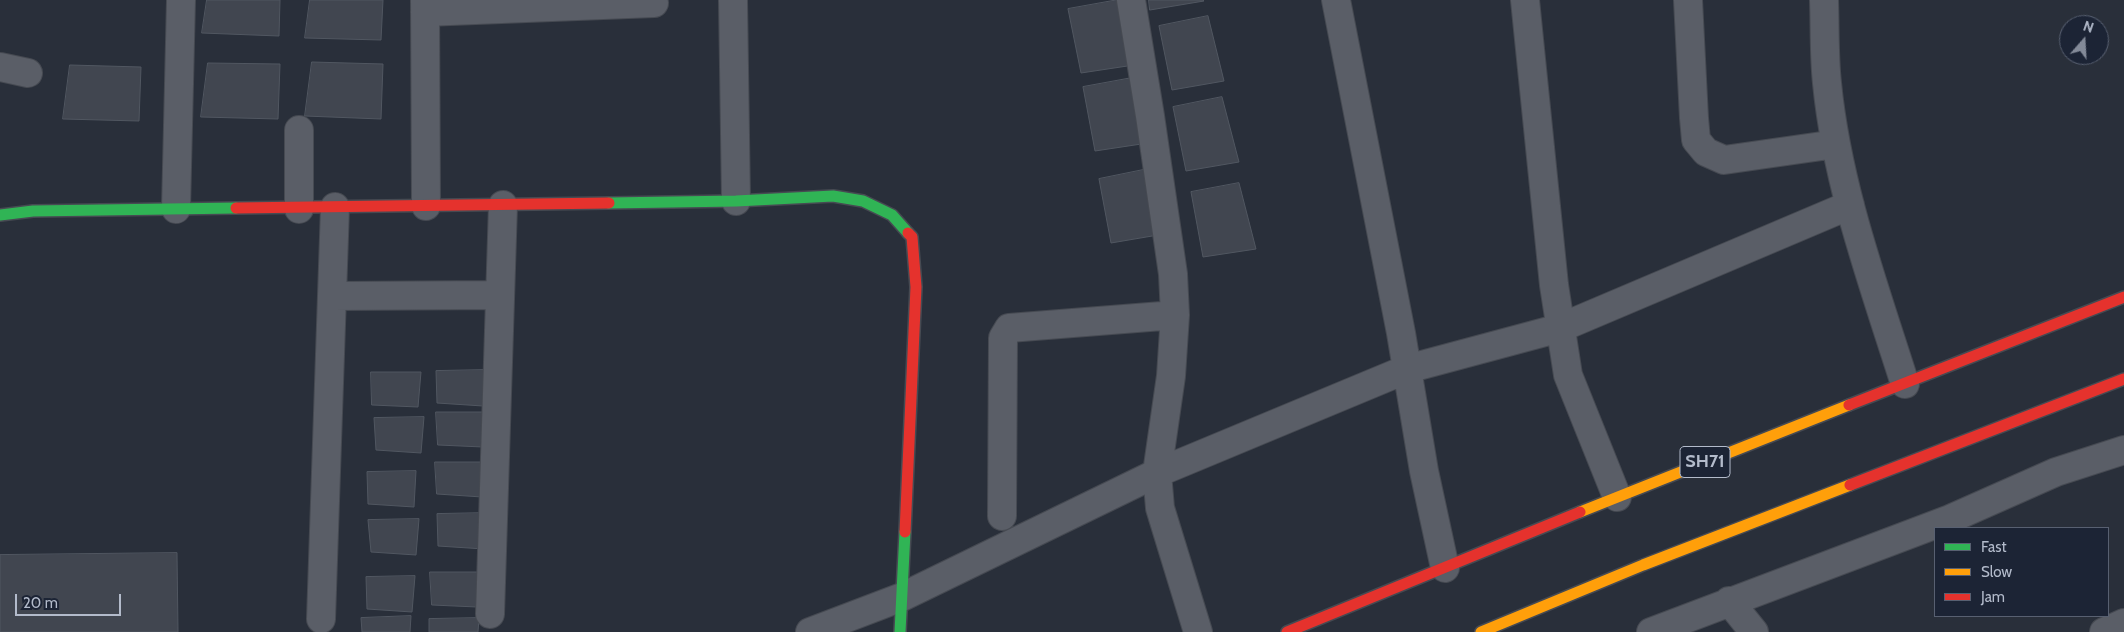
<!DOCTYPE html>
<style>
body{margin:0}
#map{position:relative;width:2124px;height:632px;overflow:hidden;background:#292f3a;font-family:Cabin,sans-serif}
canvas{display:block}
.legend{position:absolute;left:1934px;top:527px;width:175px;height:90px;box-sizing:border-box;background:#1c2435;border:1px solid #586071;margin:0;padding:6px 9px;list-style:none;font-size:15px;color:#b3bbcb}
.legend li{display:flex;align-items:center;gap:10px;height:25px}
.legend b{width:25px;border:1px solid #586071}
.north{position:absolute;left:2059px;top:15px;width:50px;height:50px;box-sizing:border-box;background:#1c2435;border:1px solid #586071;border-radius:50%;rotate:19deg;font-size:14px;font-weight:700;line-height:20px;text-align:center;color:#b3bbcb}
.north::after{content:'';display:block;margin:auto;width:18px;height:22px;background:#838a98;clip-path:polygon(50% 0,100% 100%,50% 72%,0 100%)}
.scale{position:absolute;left:15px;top:594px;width:106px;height:22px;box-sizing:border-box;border:2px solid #b3bbcb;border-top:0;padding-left:6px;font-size:15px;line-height:18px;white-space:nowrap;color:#b3bbcb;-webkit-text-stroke:4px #1c2435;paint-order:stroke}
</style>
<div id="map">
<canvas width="2124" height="632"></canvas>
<ul class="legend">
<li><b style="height:6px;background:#30b455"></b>Fast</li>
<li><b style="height:6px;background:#ff9f0a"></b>Slow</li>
<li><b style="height:6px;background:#e5322d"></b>Jam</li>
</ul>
<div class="north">N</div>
<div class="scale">20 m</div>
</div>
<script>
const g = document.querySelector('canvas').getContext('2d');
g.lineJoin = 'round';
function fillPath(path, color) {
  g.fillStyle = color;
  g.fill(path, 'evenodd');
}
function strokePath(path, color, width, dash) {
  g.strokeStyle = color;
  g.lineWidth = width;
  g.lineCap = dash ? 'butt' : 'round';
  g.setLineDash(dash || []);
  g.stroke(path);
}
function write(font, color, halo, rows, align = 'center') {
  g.font = font + ' Cabin,sans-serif';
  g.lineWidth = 5;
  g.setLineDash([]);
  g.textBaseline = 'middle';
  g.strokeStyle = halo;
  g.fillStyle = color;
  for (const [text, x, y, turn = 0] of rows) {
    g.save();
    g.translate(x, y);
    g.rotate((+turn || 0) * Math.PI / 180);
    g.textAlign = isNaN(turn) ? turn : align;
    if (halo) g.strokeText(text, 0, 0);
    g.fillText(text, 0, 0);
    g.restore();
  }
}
const building = new Path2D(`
 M207,0H280L279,36L202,33Z
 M310,0H383L381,40L305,38Z
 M1118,0L1134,65L1081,73L1068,9Z
 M1149,0H1203L1204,1L1150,10Z
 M1208,16L1224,81L1172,90L1159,26Z
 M312,62L383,64L381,119L305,116Z
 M208,63L280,64L278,119L201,117Z
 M70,65L141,67L139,121L63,119Z
 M1132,78L1148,143L1095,151L1083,87Z
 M1222,97L1239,162L1186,171L1173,107Z
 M1148,169L1164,234L1111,243L1099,179Z
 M1239,183L1256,249L1203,257L1191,192Z
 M486,370L483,406L437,403L436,371Z
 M371,372H421L418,407L372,405Z
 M436,412H486L483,447L438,445Z
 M424,417L421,453L376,450L374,418Z
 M435,462H485L482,497L437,494Z
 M416,471L414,507L368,504L367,472Z
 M487,513L484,549L438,546L437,514Z
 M419,519L416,555L371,552L368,520Z
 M177,553L178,632H0V555Z
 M430,572H480L477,607L432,605Z
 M415,576L412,612L367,609L366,577Z
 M411,616L410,632H362L361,618Z
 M479,618L478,632H429V619Z`);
fillPath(building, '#414650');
strokePath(building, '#515761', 1);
const street = new Path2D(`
 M425,0L426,206
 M733,0L736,201
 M1131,0L1150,116L1173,274L1175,315L1171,376L1157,473L1160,508L1198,632
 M1336,0L1401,333L1424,471L1445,568
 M1525,0L1554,285L1568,375L1617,497
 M1688,0L1694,118L1696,140L1706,152L1724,160L1836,144
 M1824,0C1825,28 1824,56 1827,83C1837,186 1874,286 1905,384
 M425,12L654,3
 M0,67L28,73
 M299,130V209
 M176,209L181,0
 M332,296L500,295
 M1002,516L1003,338L1009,328L1175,315
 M1729,601L1754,632
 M490,614L503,205
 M321,619L335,207
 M810,632L902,597L1157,473L1407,369L1560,328L1850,205
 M1651,632L1950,519L2056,472L2124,450
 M2104,632L2124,623`);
const fast = new Path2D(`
 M609,203L736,201L833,196L863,201L892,215L908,233
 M0,215L33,211L236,208
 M900,632L905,532`);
const slow = new Path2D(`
 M1580,512L1849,405
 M1481,632L1643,565L1850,485`);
const jam = new Path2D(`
 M236,208L609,203
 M1849,405L2124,297
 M1850,485L2124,379
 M905,532L916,287L912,237L908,233
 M1287,632L1580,512`);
strokePath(street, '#464a52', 30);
strokePath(fast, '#464a52', 14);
strokePath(slow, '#464a52', 14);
strokePath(jam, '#464a52', 14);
strokePath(street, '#5a5e67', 28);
strokePath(fast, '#30b455', 11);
strokePath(slow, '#ff9f0a', 11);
strokePath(jam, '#e5322d', 11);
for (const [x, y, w] of [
 [1705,462,50]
]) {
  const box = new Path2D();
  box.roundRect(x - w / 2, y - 15.5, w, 31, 4);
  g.fillStyle = '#1c2435';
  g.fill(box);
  strokePath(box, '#b3bbcb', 1);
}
write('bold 18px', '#b3bbcb', null, [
 ["SH71",1705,462]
]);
</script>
